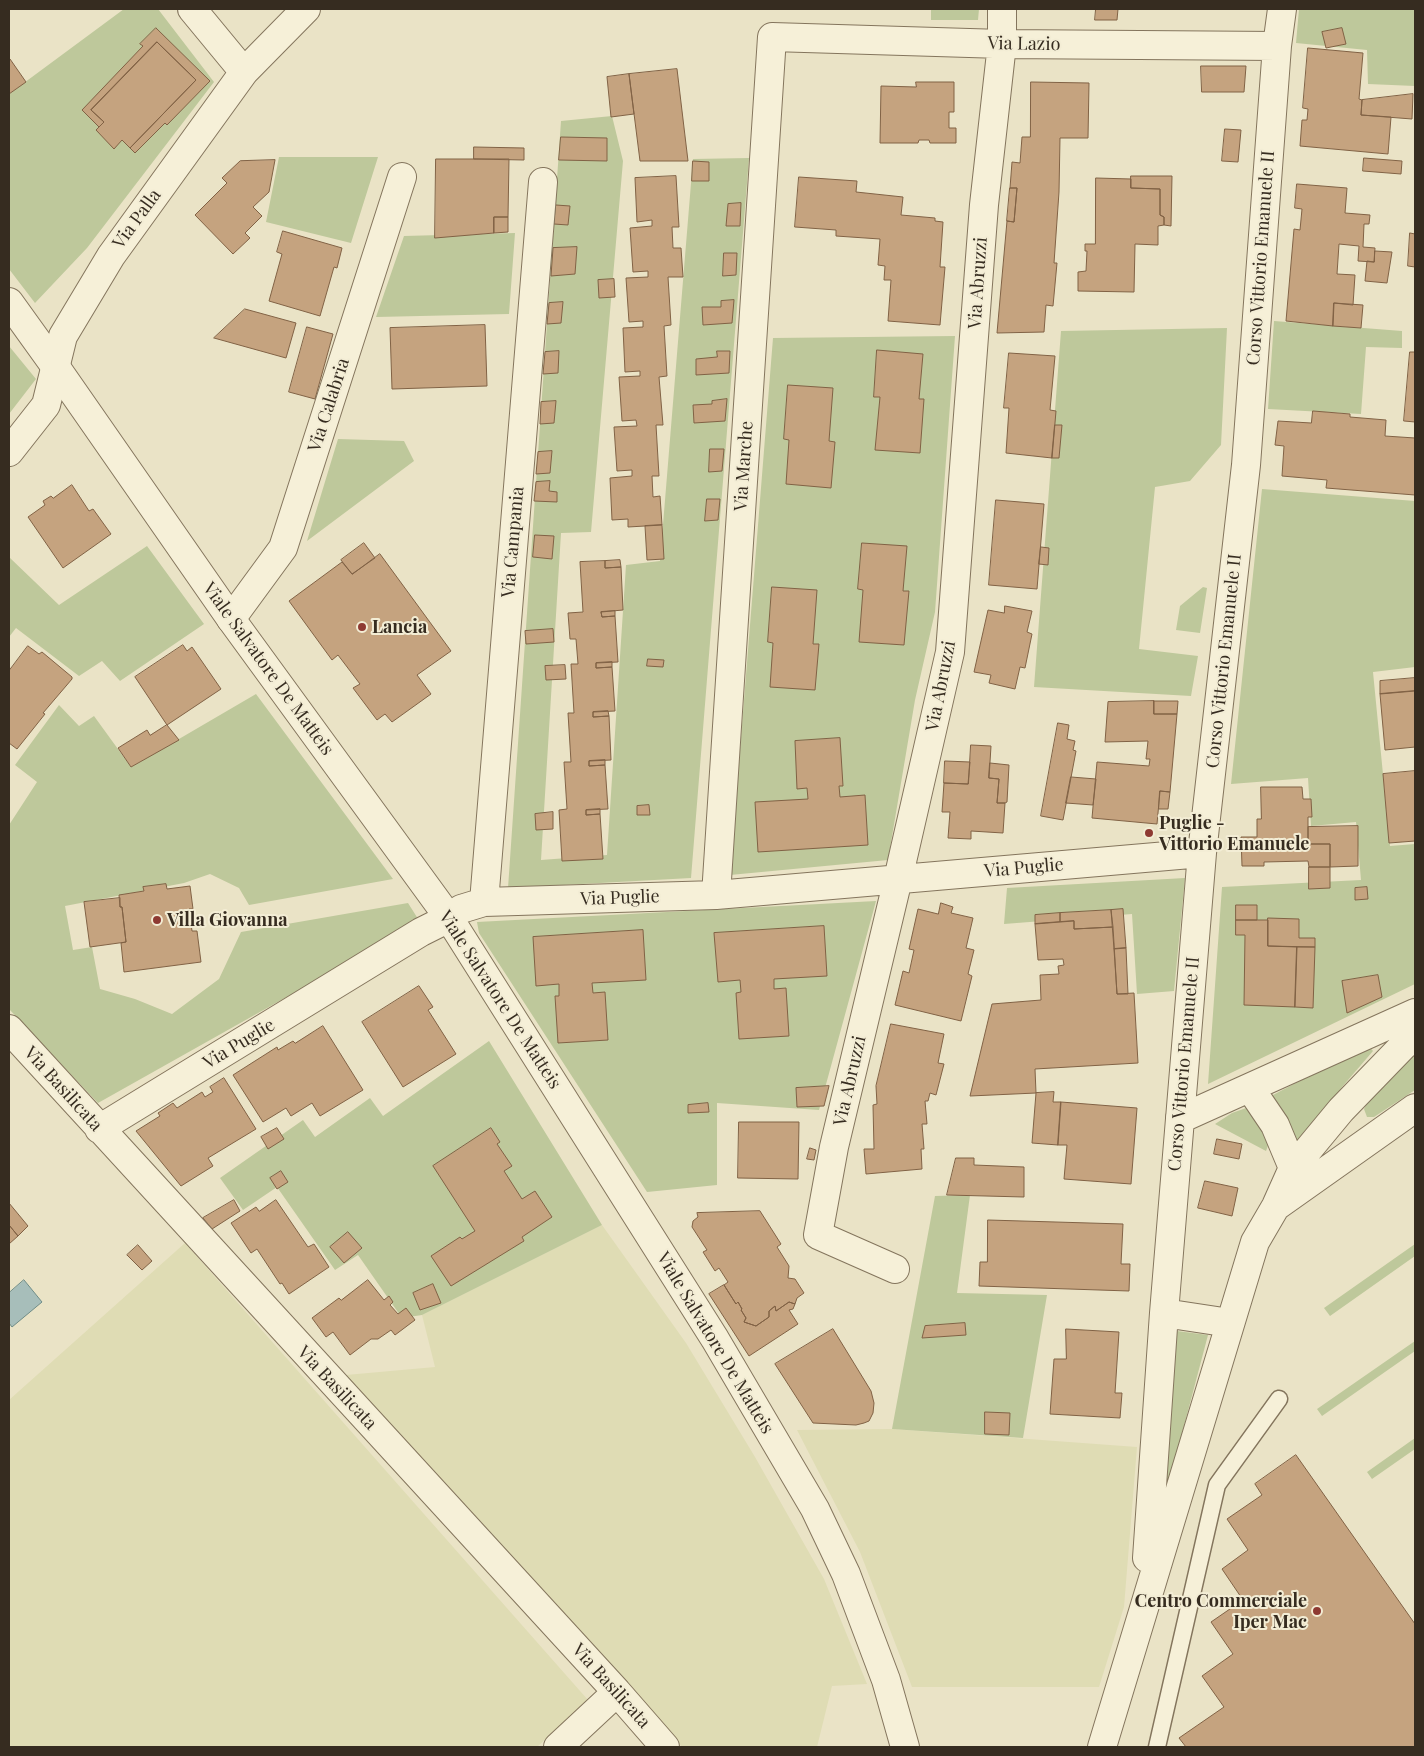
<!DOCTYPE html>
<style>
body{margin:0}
#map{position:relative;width:1424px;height:1756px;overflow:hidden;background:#eae3c6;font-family:"Playfair Display",serif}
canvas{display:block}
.frame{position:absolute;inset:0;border:10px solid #362c20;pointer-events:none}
</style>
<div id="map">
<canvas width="1424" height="1756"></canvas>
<div class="frame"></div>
</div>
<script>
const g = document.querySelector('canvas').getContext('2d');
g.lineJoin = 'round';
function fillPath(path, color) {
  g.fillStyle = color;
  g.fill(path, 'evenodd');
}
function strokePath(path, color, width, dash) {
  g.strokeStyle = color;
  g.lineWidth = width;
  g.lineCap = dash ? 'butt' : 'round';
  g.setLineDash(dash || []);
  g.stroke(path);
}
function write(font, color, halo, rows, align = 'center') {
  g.font = font + ' "Playfair Display",serif';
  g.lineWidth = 4;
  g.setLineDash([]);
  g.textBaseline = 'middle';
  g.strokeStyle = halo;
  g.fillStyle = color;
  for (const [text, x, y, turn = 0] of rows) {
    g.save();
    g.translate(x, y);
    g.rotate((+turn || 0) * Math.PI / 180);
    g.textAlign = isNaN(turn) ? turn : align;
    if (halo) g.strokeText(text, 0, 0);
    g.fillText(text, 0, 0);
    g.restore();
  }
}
fillPath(new Path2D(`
 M602,1225L686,1343L755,1457L824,1579L867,1684L832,1686L817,1747H682L609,1662L346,1375L435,1367L422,1315Z
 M185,1243L588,1700L537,1747H9V1400Z
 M892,1429L1137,1447L1124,1607L1099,1687H912L860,1552L797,1430Z`), '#dfdcb4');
fillPath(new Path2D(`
 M124,9H158L214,82L87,248L35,303L9,269V94Z
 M931,9H979L978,20H931Z
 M1299,9H1415V86L1368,84L1367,50L1296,43Z
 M612,116L623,161L591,532L561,533L541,860L607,855L626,565L660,561L693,159L749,158L691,878L508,888L561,121Z
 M279,157H378L351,243L266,222Z
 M515,233L509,314L376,317L404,236Z
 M1274,321L1402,331V348L1366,347L1361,414L1268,409Z
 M1227,328L1221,445L1190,481L1155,487L1139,649L1198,656L1191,696L1034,687L1061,331Z
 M955,336L935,612L915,700L888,860L730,875L773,338Z
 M9,346L36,379L9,414Z
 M338,439L404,441L414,461L307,541Z
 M1262,489L1415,501V667L1373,672L1390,846L1415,844V984L1208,1084L1222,887L1361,880L1356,822L1311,826L1308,778L1231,784Z
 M147,546L204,624L120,681L102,661L79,676L16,628L9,637V557L59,605Z
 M1203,587L1207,588L1200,633L1176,630L1180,606Z
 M256,694L393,879L249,905L239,888L210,874L184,883L65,906L73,950L92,947L100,989L135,999L172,1014L219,979L241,932L408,903L420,922L98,1103L9,1009V825L37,782L15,765L59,705L79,726L94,716L131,767Z
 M1185,878L1174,991L1137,994L1132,914L1004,924L1007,888Z
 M876,901L819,1110L717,1103V1185L647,1192L479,933L477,922Z
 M489,1041L602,1225L422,1315L402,1318L358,1255L335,1270L277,1187L243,1210L220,1178L303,1120L315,1137L370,1098L383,1116Z
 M1368,1045L1373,1051L1342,1087L1305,1136L1297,1140L1274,1100L1273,1095Z
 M1415,1053V1090L1374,1117H1367L1364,1109L1367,1103L1395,1072Z
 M1249,1107L1261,1122L1269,1143L1266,1151L1215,1124L1232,1113Z
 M970,1195L957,1293L1047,1295L1023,1438L892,1429L935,1196Z
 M1415,1244V1256L1330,1316L1324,1308Z
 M1177,1331L1208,1335L1170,1479L1166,1482L1163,1478Z
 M1415,1341V1351L1322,1416L1317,1409Z
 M1415,1438V1449L1372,1479L1367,1472Z`), '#bec89b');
const water = new Path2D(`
 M24,1280L42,1302L12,1327L9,1323V1293Z`);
fillPath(water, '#a7beba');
strokePath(water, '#6e8c87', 1);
const building = new Path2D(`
 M1096,9H1118L1117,20H1095Z
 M156,28L210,81L167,125L165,123L135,153L130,148L196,80L157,42L91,110L104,122L99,127L82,110L143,46L140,44Z
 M1342,28L1346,44L1326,48L1322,32Z
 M157,42L196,80L130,148L122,140L114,149L96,130L104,122L91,110Z
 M1308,48L1363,53L1359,99L1362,100L1361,115L1391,117L1388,154L1300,146L1302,120H1307L1308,109L1303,108Z
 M9,59H10L26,82L9,94Z
 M1201,66H1246L1244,92H1202Z
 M677,69L688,161H640L629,74Z
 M629,74L634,114L611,117L607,77Z
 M916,82H954V112H949V128H956V143H930L929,140H919L918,143H880L881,86L916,87Z
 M1031,82L1089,83L1088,138H1060L1059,192L1054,263H1057L1053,306L1046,305L1044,332L997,333L1007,221L1014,222L1017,188H1010L1012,162L1020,163L1022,137H1030Z
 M1413,94L1412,119L1361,115L1362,100Z
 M1225,129L1241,130L1238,162L1222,161Z
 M561,137L607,138V161L559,160Z
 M474,147L524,148V160L474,159Z
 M1364,158L1402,161L1401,174L1363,171Z
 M436,159H509L508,217H494V233L435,238Z
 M275,160L269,192L253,207L262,216L245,233L250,238L233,254L195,215L227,183L222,178L240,161Z
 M693,161L709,162V181H692Z
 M676,176L679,227H672L673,248H681L683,277H668L671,325L664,326L667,376L659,377L663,425H656L659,476H652L653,497L660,496L662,525L628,527V519L612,520L610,478L632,476V470L617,471L614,427L637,426L636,420L622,421L619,377L640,376V371L625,372L623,328L643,327V321L629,322L626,278L648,277V271L633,272L630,228L652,226V220L637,222L635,178Z
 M1131,176H1172L1171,226L1164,225V217L1160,215V189L1131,188Z
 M799,177L857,181L856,192L903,197L901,215L935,218V221L943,222L940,267H945L940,325L888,321L891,280H884L885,266L878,265L880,239L836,236V230L795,227Z
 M1096,178L1131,179V188L1160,189V215L1164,217V225L1158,226V245L1135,244L1134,292L1078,291V272L1086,271L1087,251H1085V244H1095Z
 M1297,184L1347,188L1345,213L1370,215L1369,224H1364L1363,247L1375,248L1374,262L1358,261L1359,246L1339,244L1337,274L1355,275L1353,305L1334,303L1333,326L1286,321L1294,229L1300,230L1302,209L1295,208Z
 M1010,188H1017L1014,222L1007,221Z
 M741,203L740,226H726L728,204Z
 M556,205L570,206L568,225L554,224Z
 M494,217H508V232L494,233Z
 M283,231L342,248L337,268L334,267L320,316L269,301L282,254L277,252Z
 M1410,233L1415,234V267L1408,266Z
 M577,247L575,274L551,276L553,248Z
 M1375,251L1392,252L1387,283L1365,281L1367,261L1374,262Z
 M724,253H737L736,275L723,276Z
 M614,279L615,297L599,298L598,280Z
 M734,300L732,323L703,325L702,307H721V301Z
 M563,302L561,323L547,324L549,303Z
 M1334,303L1363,305L1361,328L1333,326Z
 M245,309L296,323L286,358L214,338Z
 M485,325L487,386L392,389L390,328Z
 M307,327L333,334L315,399L289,392Z
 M877,350L923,354L919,399H924L920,453L875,450L880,397H874Z
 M559,351L558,373L543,374L545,352Z
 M717,351H730L729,373L696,375V359L717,357Z
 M1410,352H1415V422L1404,421Z
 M1009,353L1055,356L1050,410L1056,411L1052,458L1006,453L1009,408H1004Z
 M788,385L833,388L829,441L835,442L831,488L786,484L789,440L784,439Z
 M727,399L725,421L694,423L693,405L712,404V401Z
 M556,401L554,423L540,424L541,402Z
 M1313,411L1350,414V417L1386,420L1385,436L1415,438V495L1326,488L1327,480L1282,476L1284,446L1275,445L1278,421L1311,423Z
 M1055,425H1062L1059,458H1052Z
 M710,449H724L722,471L709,472Z
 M552,451L550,473L536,474L538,452Z
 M550,481L549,491L557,492V502L534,501L536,482Z
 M72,485L89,511L93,509L111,534L63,568L28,517L45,505L43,501L51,496L53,498Z
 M707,499H720L718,520L705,521Z
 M996,500L1044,504L1037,589L989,585Z
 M662,525L664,559L647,560L645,526Z
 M535,535L554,536L552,559L533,557Z
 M364,543L375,558L352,574L341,560Z
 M862,543L907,546L903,591H909L904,645L859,642L863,590L858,589Z
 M1041,547L1049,548L1048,565L1039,564Z
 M380,554L451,651L417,675L431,694L392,722L385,714L377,720L353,688L360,684L338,655L332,660L289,601L342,562L352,574Z
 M620,560L621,567L605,568V561Z
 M605,561V568L621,567L623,610L601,612L602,617L615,616L618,662L596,663V668L612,667L615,711L593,712V717L609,716L611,760L589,761V766L605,765L608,809L586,810V815L600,814L603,859L562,861L559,810L567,809L564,762H571L568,713H574L571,664H578L576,639H570L568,613L583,612L580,562Z
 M772,587L817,590L813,644H819L815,690L770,687L773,643L768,642Z
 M1005,606L1032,611L1027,632L1032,634L1025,668L1020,667L1015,689L989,683L991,675L974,672L988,610L1004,613Z
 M615,611V616L602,617L601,612Z
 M553,629L554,642L526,644L525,631Z
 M183,645L187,651L192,647L221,689L167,725L135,677Z
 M28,646L39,654L42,652L72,677V679L43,713L45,714L17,749L9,743V671Z
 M648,659L664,660L663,667L647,666Z
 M612,662V667L596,668V663Z
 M565,665L566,679L546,680L545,666Z
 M1415,678V691L1380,694V681Z
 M1415,691V747L1385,750L1380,694Z
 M1154,701V714H1177L1170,792L1160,791L1157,824L1092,818L1097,762L1149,766L1150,759H1146L1148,741L1105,742L1108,702Z
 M1154,701H1178L1177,714H1154Z
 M608,711L609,716L593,717V712Z
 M1058,723L1069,725L1067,739L1075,741L1073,750L1076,751L1063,820L1041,816Z
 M167,725L179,740L131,767L118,748L147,730L150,735Z
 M840,738L843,786H839L840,797L865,795L868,845L758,852L755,802L808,799L807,788L797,789L795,741Z
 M971,745L991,746L989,778L999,779L997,803H1005L1003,833L971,831V839L948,838L950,812H942L944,783L968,784Z
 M605,760V765L589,766V761Z
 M945,761L970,762L968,784L944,783Z
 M990,763L1009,765L1007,802L1005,803H997L999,779L989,778Z
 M1415,771V841L1389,843L1383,774Z
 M1071,777L1096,779L1093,805L1066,803Z
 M1261,787H1302L1303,799H1311L1312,817H1308V844H1330V867H1309L1308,861L1264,862V866H1242L1241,837H1257V819H1261Z
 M1160,791L1170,792L1168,809H1159Z
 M649,805L650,815H637V806Z
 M600,809V814L586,815V810Z
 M553,812V829L536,830L535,814Z
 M1358,826V866L1330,867V844H1308V827Z
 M1309,867H1330V888L1309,889Z
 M166,884L167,889L190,886L193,909H189L192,931H197L201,962L124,972L121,943L126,942L122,907H120L119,895L144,891L143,887Z
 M1367,887L1368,899L1355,900V888Z
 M120,898V907H122L126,942L90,947L84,902Z
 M941,903L953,907L951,913L973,918L966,948L974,950L968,974L972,976L961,1021L895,1005L903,971L909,973L914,950L909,949L918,909L938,914Z
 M1236,905H1257V920H1236Z
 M1123,909L1126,948L1114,949L1111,910Z
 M1111,910L1113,927L1074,929V921L1060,922V913Z
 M1060,913V922L1035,924V915Z
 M1268,918L1299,919V938H1315V947L1268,946Z
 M1236,920H1268V946L1297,947L1295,1007L1244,1005L1245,935H1236Z
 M1074,921V929L1113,927L1117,994L1134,993L1138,1063L1035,1069L1036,1093L970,1096L992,1004L1041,1000L1040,975L1059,974L1058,966L1064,965L1063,959L1038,960L1035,924Z
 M824,926L827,976L774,979V989L786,988L789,1036L739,1039L736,993L741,992L740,980L718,982L714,933Z
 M643,930L646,980L592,983L593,993L605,992L608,1040L558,1043L555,996H559V984L536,986L533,937Z
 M1297,947H1315L1313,1008L1295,1007Z
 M1126,948L1128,994H1117L1114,949Z
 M1378,975L1382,997L1347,1013L1342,981Z
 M419,986L433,1007L428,1010L456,1054L403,1087L362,1022Z
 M891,1024L944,1034L938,1063L944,1064L936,1095L930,1093L928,1101H925L927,1124H922L924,1149H921L922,1169L866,1174L864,1149H874L873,1105L877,1104L876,1086Z
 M323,1026L363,1090L320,1116L312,1103L291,1116L286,1108L263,1122L233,1075L277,1047L278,1050L293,1041L295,1043Z
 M224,1078L256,1129L208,1158L213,1166L181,1186L136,1131L160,1116L158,1113L173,1103L177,1108L202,1092L205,1097L213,1092L210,1087Z
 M829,1086L824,1106L797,1107L796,1088Z
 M1054,1092L1053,1102H1061L1058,1145L1032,1143L1036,1093Z
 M1061,1102L1137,1108L1131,1184L1064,1179L1067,1145H1058Z
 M708,1103L709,1112L688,1113V1105Z
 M739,1122H799L798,1179L738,1178Z
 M277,1128L284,1139L268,1149L261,1137Z
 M491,1128L500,1142L497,1144L512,1166L504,1171L522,1199L535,1191L552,1217L522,1237L524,1241L451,1286L431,1256L460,1237L462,1239L475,1231L433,1166Z
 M1217,1139L1242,1144L1239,1159L1214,1154Z
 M810,1148L816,1150L814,1160L807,1159Z
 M956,1158H974V1165L1024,1167V1197L947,1195Z
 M281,1171L288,1182L277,1189L270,1178Z
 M1205,1181L1238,1188L1232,1216L1198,1208Z
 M234,1200L240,1211L212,1229L203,1218Z
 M276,1200L308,1247L314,1244L329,1267L289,1294L282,1283L280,1284L257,1249L251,1253L231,1223L256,1207L259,1211Z
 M9,1203L28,1226L18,1236L9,1225Z
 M760,1211L781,1244L777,1247L789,1266L788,1278L795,1279L804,1293L797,1298L795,1304L789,1302L776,1311L775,1306L769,1311V1317L756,1326L744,1322L746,1318L741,1310L742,1309L738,1302L736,1304L724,1285L728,1282L719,1268L715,1271L703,1252L707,1250L692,1227L693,1221L698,1217L697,1213Z
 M988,1220L1123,1224L1121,1264H1130L1129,1291L979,1286L980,1262H987Z
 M9,1225L18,1236L9,1244Z
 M348,1232L362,1248L344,1263L330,1247Z
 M138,1245L152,1261L142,1270L127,1255Z
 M368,1280L384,1300L389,1296L393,1302L390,1305L398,1314L406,1308L415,1320L395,1335L391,1330L378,1339H371L350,1355L333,1332L326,1337L312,1318L339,1298L341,1300Z
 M433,1284L441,1303L420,1310L413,1293Z
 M724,1285L736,1304L738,1302L742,1309L741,1310L746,1318L744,1322L756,1326L769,1317V1311L775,1306L776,1311L789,1302L795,1304L793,1309L789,1310L798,1324L749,1356L709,1294Z
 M965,1323L966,1335L922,1338L925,1326Z
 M833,1329L871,1391L874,1403L873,1413L869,1421L864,1423L856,1425L813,1423L775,1364Z
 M1066,1329L1119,1332L1115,1393H1122L1120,1418L1050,1414L1054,1359H1066Z
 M985,1412L1010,1413L1009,1435L985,1434Z
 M1296,1455L1415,1624V1747H1186L1179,1738L1224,1707L1202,1676L1233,1654L1211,1622L1243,1600L1222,1569L1248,1550L1227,1519L1262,1495L1255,1484Z`);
fillPath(building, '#c5a37f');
strokePath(building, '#816245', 1);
const service = new Path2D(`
 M1157,1747L1217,1485L1279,1399`);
const minor = new Path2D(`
 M192,9L244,72
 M9,452L46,405L63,336L111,256L244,72L306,9
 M231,619L283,548L402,177
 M716,895L772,37L1002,44L1277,46
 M484,902L543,182
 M9,1029L617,1692L665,1747
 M1180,1119L1202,853L1246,465L1277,46L1282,9
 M99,1129L421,932L449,918L461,909L484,902L716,895L1202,853
 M895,1269L818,1235L834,1147L898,879L950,652L984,205L1002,44V9
 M558,1747L617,1692`);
const tertiary = new Path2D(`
 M9,302L55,366L231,619L449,918L715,1339L815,1509L846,1574L886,1680L905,1747
 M1250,1088L1275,1125L1293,1168
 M1278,1205L1415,1108
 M1164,1313L1230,1323
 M1147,1558L1164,1313L1180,1119L1415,1013
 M1102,1747L1255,1242L1276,1206L1293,1168L1341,1110L1403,1046L1415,1036`);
strokePath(service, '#84755d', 19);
strokePath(minor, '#84755d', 30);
strokePath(tertiary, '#84755d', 30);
strokePath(service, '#f6f0d8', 16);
strokePath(minor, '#f6f0d8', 28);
strokePath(tertiary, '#f6f0d8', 28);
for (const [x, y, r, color] of [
 [362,627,5,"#8e3a32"],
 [1149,833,5,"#8e3a32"],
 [157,920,5,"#8e3a32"],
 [1317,1611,5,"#8e3a32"]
]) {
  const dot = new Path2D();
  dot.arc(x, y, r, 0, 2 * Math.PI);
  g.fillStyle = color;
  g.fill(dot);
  strokePath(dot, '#f3edd5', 2);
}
write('18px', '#362c20', '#f3edd5', [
 ["Via Lazio",1024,44,1],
 ["Via Palla",137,219,-54],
 ["Corso Vittorio Emanuele II",1261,258,-86],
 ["Via Abruzzi",978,283,-86],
 ["Via Calabria",329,405,-72],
 ["Via Marche",744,466,-86],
 ["Via Campania",513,542,-85],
 ["Corso Vittorio Emanuele II",1224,661,-84],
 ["Viale Salvatore De Matteis",268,669,54],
 ["Via Abruzzi",941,686,-79],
 ["Via Puglie",1024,868,-5],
 ["Via Puglie",620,898,-2],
 ["Viale Salvatore De Matteis",500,1000,57],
 ["Via Puglie",239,1044,-31],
 ["Corso Vittorio Emanuele II",1184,1064,-85],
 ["Via Abruzzi",850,1081,-77],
 ["Via Basilicata",63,1089,48],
 ["Viale Salvatore De Matteis",715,1343,59],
 ["Via Basilicata",337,1388,47],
 ["Via Basilicata",611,1686,48]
]);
write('bold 18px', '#362c20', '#f3edd5', [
 ["Lancia",372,627],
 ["Puglie -",1159,823],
 ["Vittorio Emanuele",1159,844],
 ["Villa Giovanna",167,920],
 ["Centro Commerciale",1307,1601,"right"],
 ["Iper Mac",1307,1622,"right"]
], 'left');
</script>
